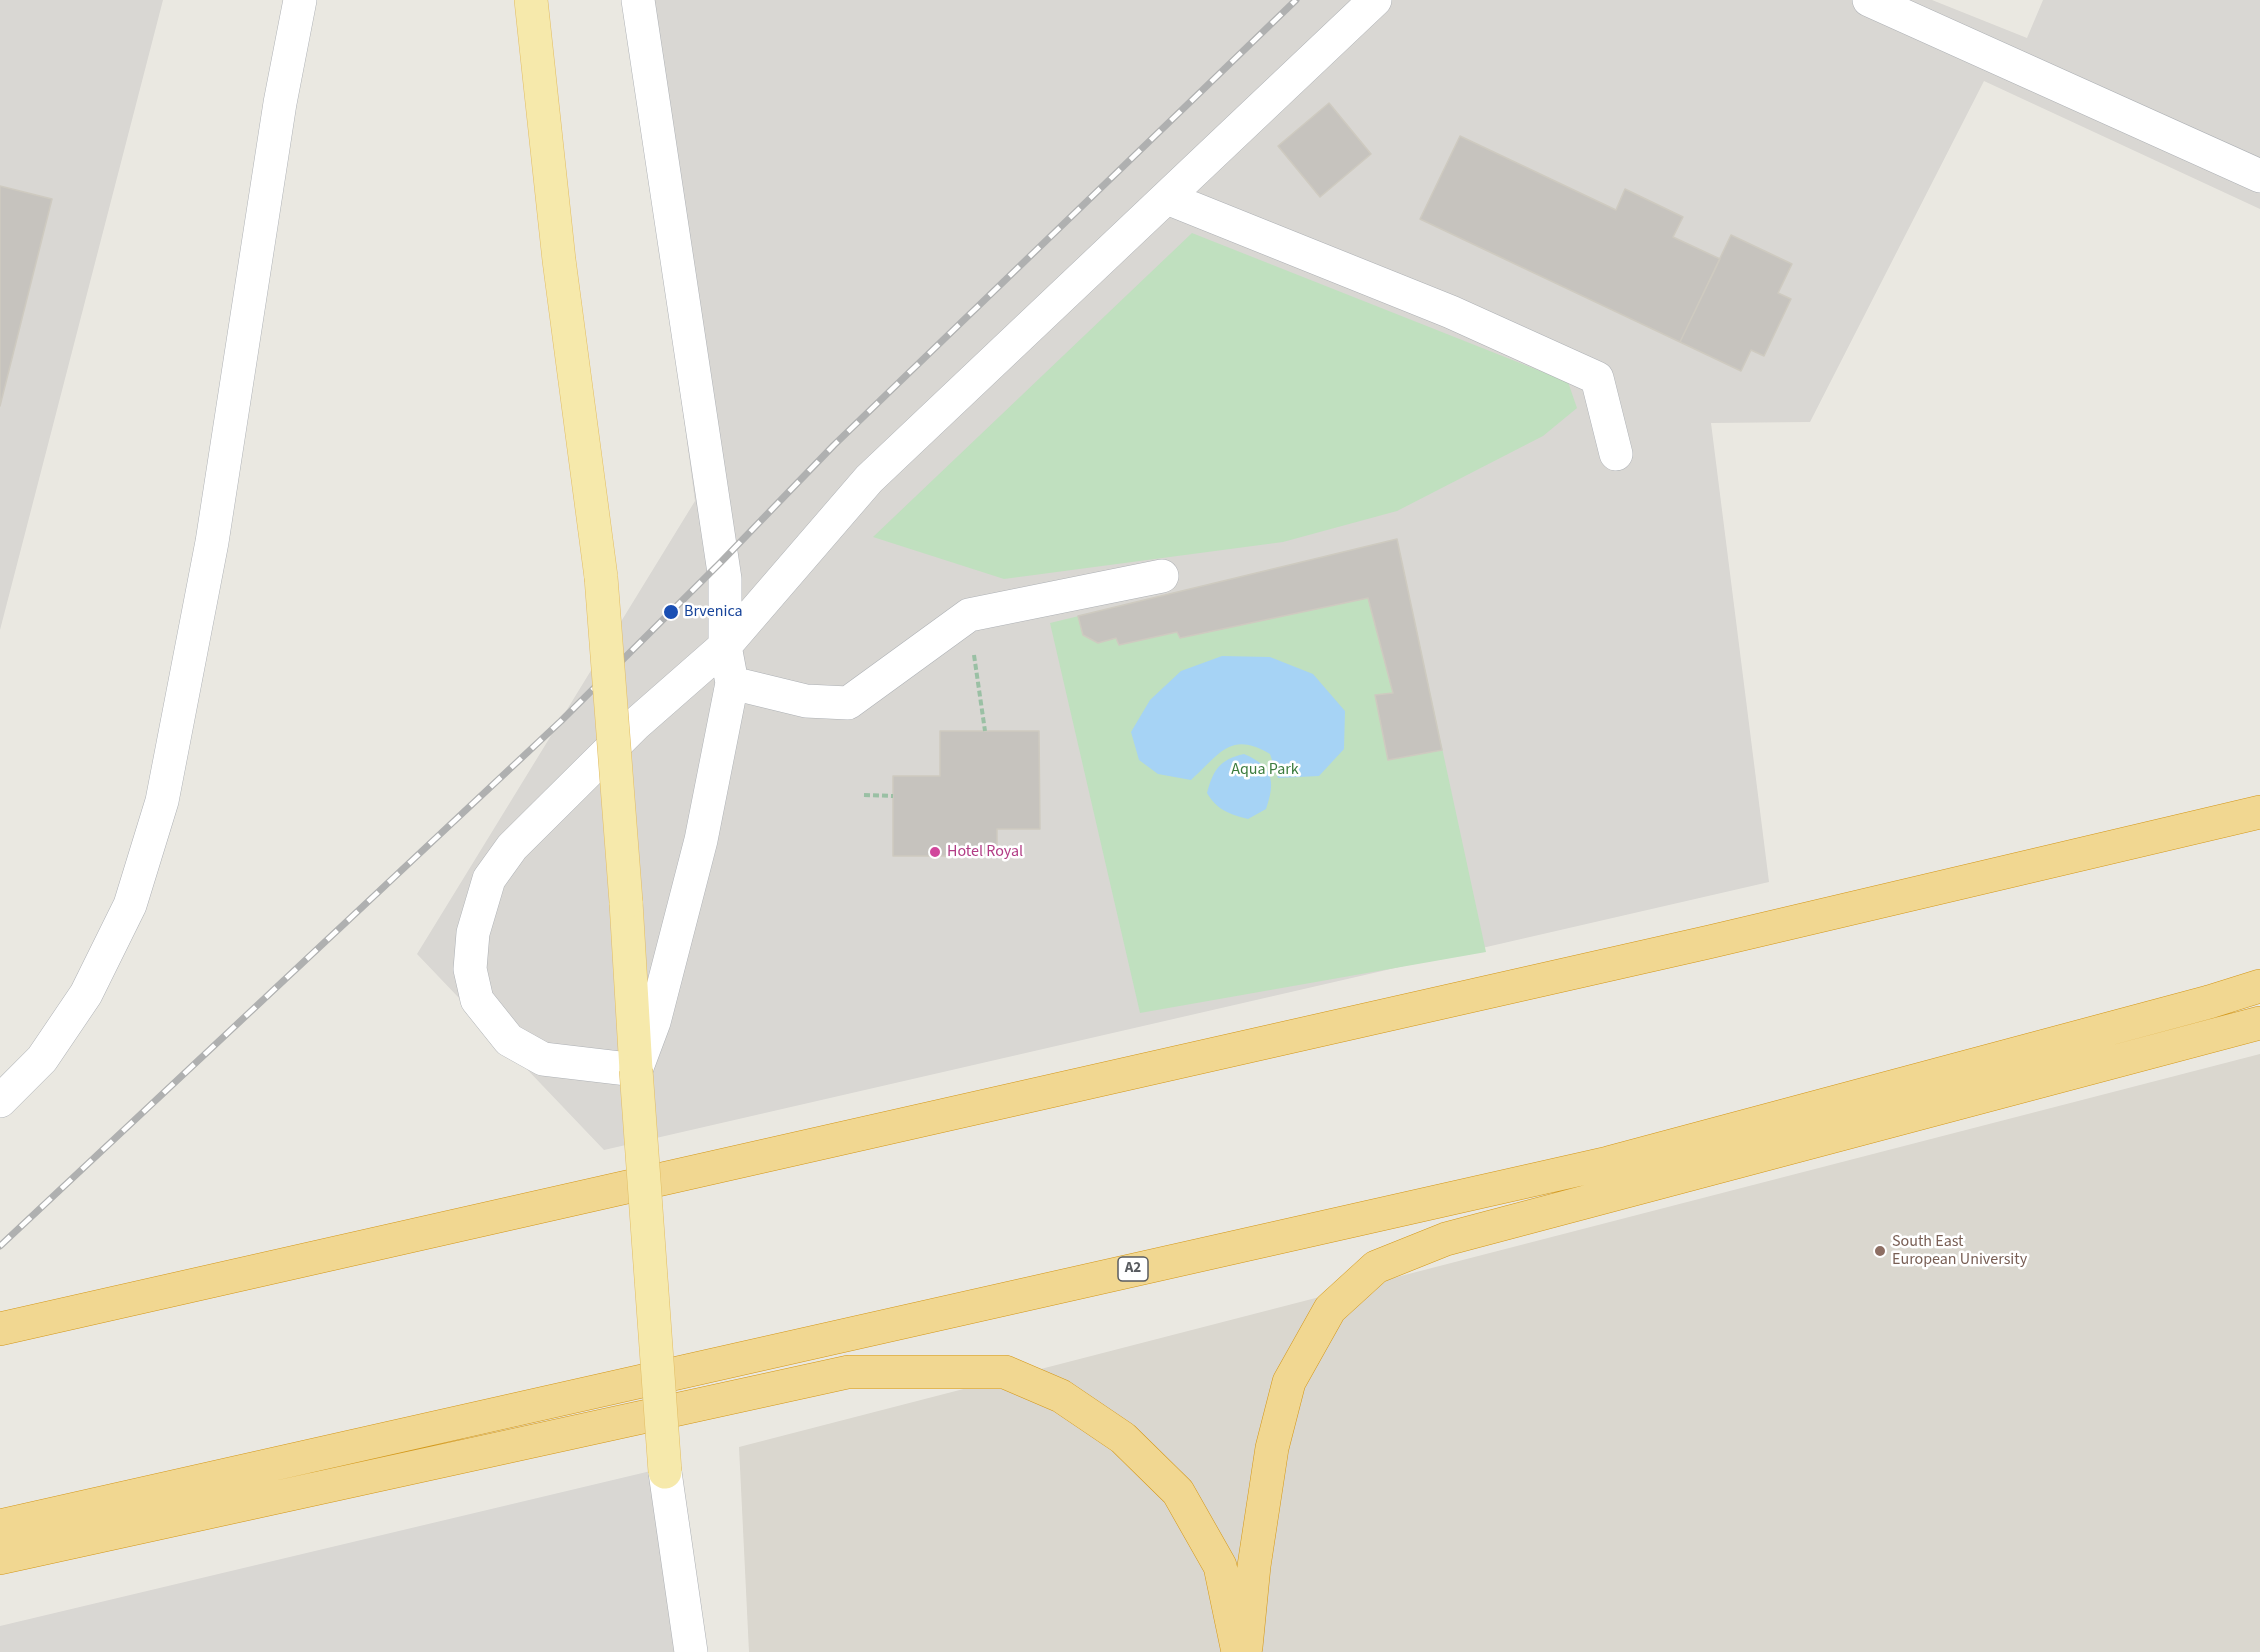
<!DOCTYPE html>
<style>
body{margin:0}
canvas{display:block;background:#eae8e1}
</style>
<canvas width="2260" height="1652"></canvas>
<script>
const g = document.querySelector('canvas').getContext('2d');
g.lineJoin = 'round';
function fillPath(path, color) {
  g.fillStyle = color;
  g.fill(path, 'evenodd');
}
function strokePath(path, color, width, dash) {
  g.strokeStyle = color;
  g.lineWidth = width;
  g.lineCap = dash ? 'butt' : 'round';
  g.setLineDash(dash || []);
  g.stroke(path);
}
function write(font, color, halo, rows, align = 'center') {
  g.font = font + ' "Source Sans 3",sans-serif';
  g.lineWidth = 5;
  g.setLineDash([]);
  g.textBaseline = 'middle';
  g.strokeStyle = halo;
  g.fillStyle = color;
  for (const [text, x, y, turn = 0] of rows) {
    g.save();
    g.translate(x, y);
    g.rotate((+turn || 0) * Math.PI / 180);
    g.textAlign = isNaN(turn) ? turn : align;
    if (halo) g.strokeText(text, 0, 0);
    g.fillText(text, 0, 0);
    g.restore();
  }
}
fillPath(new Path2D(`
 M0,0H163L0,630Z
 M627,0H1932L2027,38L2043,0H2260V209L1984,81L1810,422L1711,423L1769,882L604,1150L417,954L695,501Z
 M655,1470L679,1652H0V1626Z`), '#d9d7d3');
fillPath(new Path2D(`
 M2260,1054V1652H749L739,1447Z`), '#dad7cf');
fillPath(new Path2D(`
 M1192,233L1568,382L1577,408L1543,436L1397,511L1283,542L1004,579L873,537Z
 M1397,539L1486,952L1140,1013L1050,623Z`), '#c0e0bf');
fillPath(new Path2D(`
 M1222,656L1270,657L1313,674L1345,711L1344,749L1319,776L1278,778L1270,754C1230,731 1221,753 1191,780L1158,774L1139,760L1131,732L1150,700L1181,671Z
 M1244,754C1273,766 1276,781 1266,809L1248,819C1229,814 1217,810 1207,793C1213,770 1220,759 1244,754Z`), '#a6d3f5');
const building = new Path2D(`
 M1329,103L1371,154L1320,197L1278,146Z
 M1460,136L1616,210L1625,189L1683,217L1673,237L1720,259L1680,342L1420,219Z
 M0,186L52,199L0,406Z
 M1731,235L1792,264L1778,293L1791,299L1764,356L1751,350L1741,371L1680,342Z
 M1397,539L1442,750L1388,760L1375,695L1393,693L1368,598L1180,638L1177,632L1119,645L1116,638L1098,643L1083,635L1078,616Z
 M940,731H1039L1040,829H997V856H893V776H940Z`);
fillPath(building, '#c6c3be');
strokePath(building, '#cecac0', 1.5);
const minor = new Path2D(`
 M638,0L725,579V646L732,683L701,840L654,1022L636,1070L543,1059L509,1040L477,1000L470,969L473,933L489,879L512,847L636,724L725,646L869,479L1375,0
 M1869,0L2260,176
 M1167,198L1451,312L1597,378L1616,454
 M732,683L806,701L848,703L969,615L1162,576
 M0,1101L42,1059L86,994L130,905L162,801L212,542L280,103L300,0
 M665,1472L691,1652`);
const major = new Path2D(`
 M531,0L559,260L601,577
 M626,902L636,1070`);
const highway = new Path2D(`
 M0,1329L1709,942L2260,812
 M0,1526L1608,1163L2209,1002L2260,986
 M0,1558L848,1372H1005L1061,1396L1123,1438L1178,1492L1220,1566L1238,1652
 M1246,1647L1254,1566L1272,1448L1289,1382L1330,1309L1376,1267L1446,1239L2260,1023`);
strokePath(minor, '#aeb1b5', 34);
strokePath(major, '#e1bc63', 34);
strokePath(highway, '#d39718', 34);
strokePath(new Path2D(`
 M974,655L985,731
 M864,795L893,796`), '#9ac0a4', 4, [6, 3]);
strokePath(minor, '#fff', 33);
strokePath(major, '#f6e9ab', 33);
strokePath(highway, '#f1d791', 33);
const rail = new Path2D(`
 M0,1246L561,721L721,562L834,445L1296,0`);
strokePath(rail, '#afb0b0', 7);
strokePath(rail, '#fff', 4.5, [14]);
const majorBridge = new Path2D(`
 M601,577L626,902
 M636,1070L665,1472`);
strokePath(majorBridge, '#e1bc63', 34, []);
strokePath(majorBridge, '#f6e9ab', 33);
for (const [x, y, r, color] of [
 [671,612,8,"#1a4fb4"],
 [935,852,6,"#d1479c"],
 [1880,1251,6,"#8d6e63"]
]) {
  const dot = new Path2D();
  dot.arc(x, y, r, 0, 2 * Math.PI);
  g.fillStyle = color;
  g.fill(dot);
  strokePath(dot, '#fff', 2);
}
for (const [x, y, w] of [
 [1133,1269,30]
]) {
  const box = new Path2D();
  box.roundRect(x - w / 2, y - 12, w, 24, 4.5);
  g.fillStyle = '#fff';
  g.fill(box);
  strokePath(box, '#595c60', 1.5);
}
write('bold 15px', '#595c60', null, [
 ["A2",1133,1269]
]);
write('16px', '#164399', '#fff', [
 ["Brvenica",684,612]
], 'left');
write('16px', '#3c7c3e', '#fff', [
 ["Aqua Park",1265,770]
]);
write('16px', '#b23c85', '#fff', [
 ["Hotel Royal",947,852]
], 'left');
write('16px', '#785e54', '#fff', [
 ["South East",1892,1242],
 ["European University",1892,1260]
], 'left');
</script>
